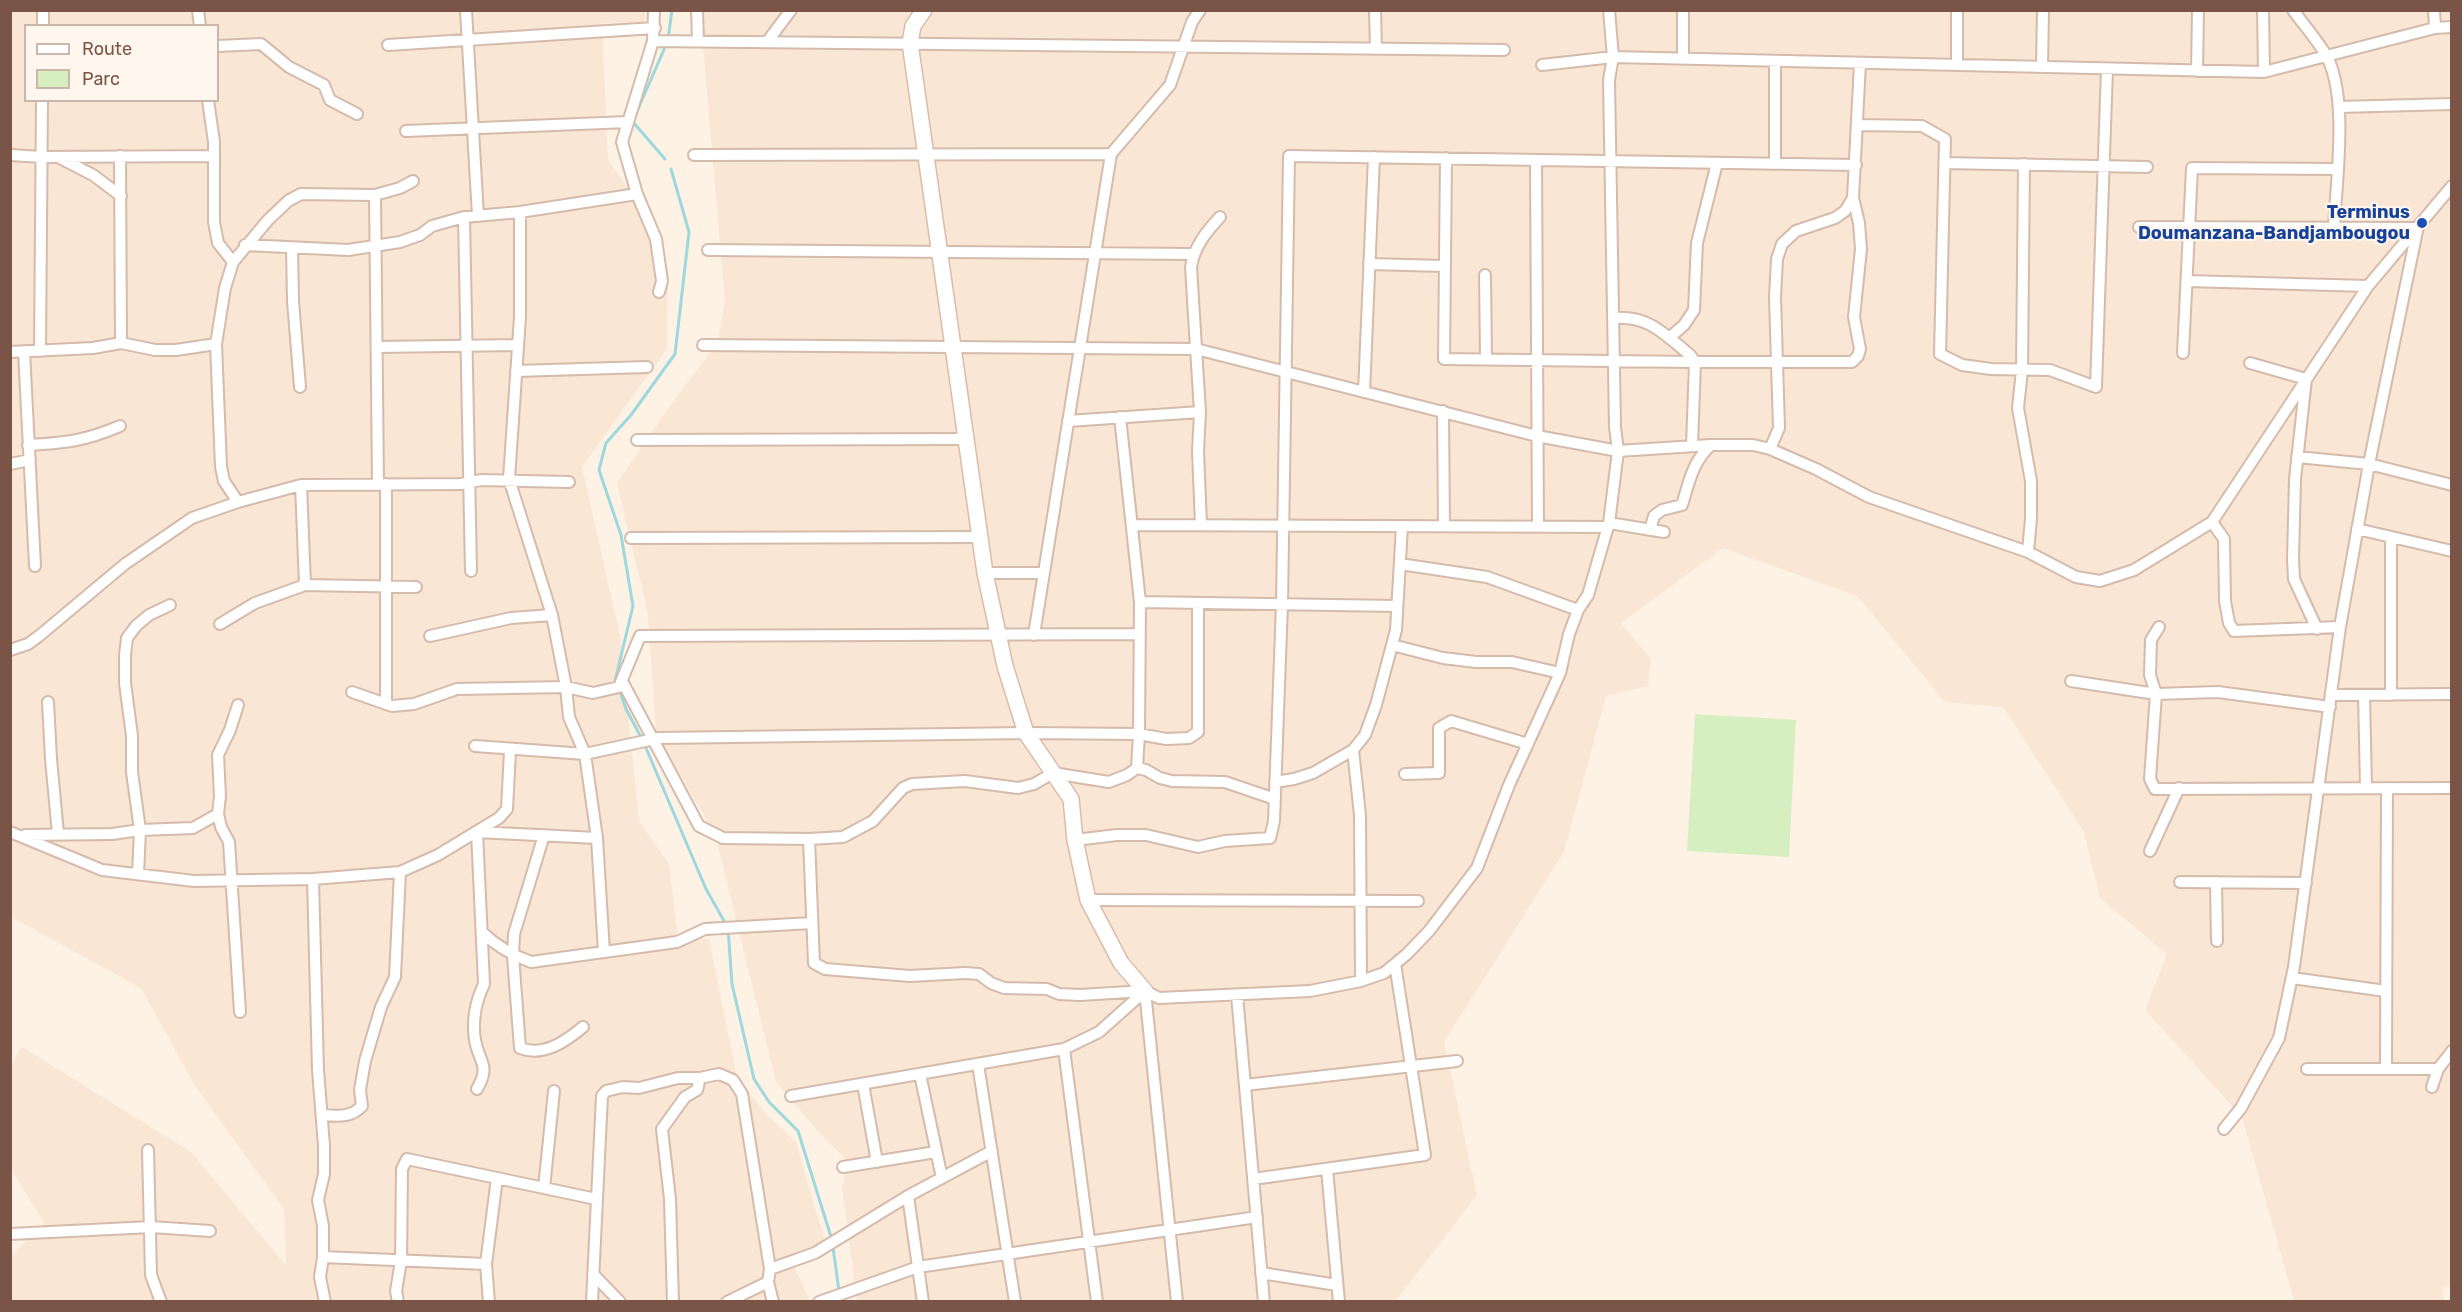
<!DOCTYPE html>
<style>
body{margin:0}
#map{position:relative;width:2462px;height:1312px;overflow:hidden;background:#fef2e5;font-family:Rubik,sans-serif}
canvas{display:block}
.frame{position:absolute;inset:0;border:12px solid #7a5547;pointer-events:none}
.legend{position:absolute;left:24px;top:24px;width:195px;height:78px;box-sizing:border-box;background:#fff6ed;border:2px solid #cab6ab;margin:0;padding:8px 10px;list-style:none;font-size:18px;color:#7a5547}
.legend li{display:flex;align-items:center;gap:12px;height:30px}
.legend b{width:30px;border:2px solid #cab6ab}
</style>
<div id="map">
<canvas width="2462" height="1312"></canvas>
<div class="frame"></div>
<ul class="legend">
<li><b style="height:8px;background:#fff"></b>Route</li>
<li><b style="height:16px;background:#d7eec1"></b>Parc</li>
</ul>
</div>
<script>
const g = document.querySelector('canvas').getContext('2d');
g.lineJoin = 'round';
function fillPath(path, color) {
  g.fillStyle = color;
  g.fill(path, 'evenodd');
}
function strokePath(path, color, width, dash) {
  g.strokeStyle = color;
  g.lineWidth = width;
  g.lineCap = dash ? 'butt' : 'round';
  g.setLineDash(dash || []);
  g.stroke(path);
}
function write(font, color, halo, rows, align = 'center') {
  g.font = font + ' Rubik,sans-serif';
  g.lineWidth = 4.5;
  g.setLineDash([]);
  g.textBaseline = 'middle';
  g.strokeStyle = halo;
  g.fillStyle = color;
  for (const [text, x, y, turn = 0] of rows) {
    g.save();
    g.translate(x, y);
    g.rotate((+turn || 0) * Math.PI / 180);
    g.textAlign = isNaN(turn) ? turn : align;
    if (halo) g.strokeText(text, 0, 0);
    g.fillText(text, 0, 0);
    g.restore();
  }
}
fillPath(new Path2D(`
 M11,11H645V22L602,23L608,160L661,232L668,274L667,349L582,467L620,636L639,821L669,864L678,938L709,939L737,1078L768,1116L796,1142L825,1242L792,1262L810,1301H11V1256L44,1223L11,1169V1064L22,1047L191,1152L286,1265L284,1209L195,1086L141,988L11,917ZM26,26H218V100H26Z
 M700,11H2451L2452,1284L2442,1290L2445,1301H2294L2242,1117L2145,1010L2167,954L2100,898L2084,832L2003,707L1945,702L1857,596L1723,548L1621,623L1651,659L1648,686L1606,696L1564,852L1444,1042L1477,1195L1396,1301H857L842,1187L849,1163L815,1128L776,1082L715,834L656,734L648,614L617,483L674,400L718,342L725,301Z`), '#f9e6d5');
fillPath(new Path2D(`
 M1695,714L1796,720L1789,857L1687,851Z`), '#d7eec1');
strokePath(new Path2D(`
 M668,39L672,10
 M635,116L666,45
 M633,122L665,159
 M616,683L615,681L633,606L621,535L599,470L606,443L631,415L675,354L689,232L671,169
 M619,689L626,709L643,741L706,889L728,928L732,984L754,1079L769,1102L798,1131L832,1240
 M833,1247L839,1291`), '#9cd8dd', 3);
const street = new Path2D(`
 M198,10L200,26
 M466,10L478,216
 M654,10L653,41L622,142L637,194L656,239L662,281L659,292
 M697,10L698,41
 M1375,10L1376,49
 M1957,10V65
 M2263,10L2264,72
 M2293,10C2304,25 2317,40 2326,55C2349,96 2336,181 2334,228
 M2434,10L2435,28
 M43,26V10
 M653,41L1504,50
 M767,42L791,10
 M388,45L655,28
 M218,46L261,44L289,67L324,85L330,100L357,114
 M1683,59V10
 M1542,65L1613,57L2264,72L2435,28L2452,27
 M2042,67L2043,10
 M2197,71L2198,10
 M208,100L214,142V222L218,243L233,262
 M2339,107L2452,104
 M1858,125L1922,126L1945,139L1940,354L1962,365L1991,369L2050,370L2096,387L2107,69
 M406,131L628,122
 M10,155L42,157L214,156
 M694,155L1111,154
 M120,156L121,343
 M60,158L93,175L121,196
 M1446,158L1444,359L1695,362L1692,446
 M1536,160L1538,526
 M1945,163L2147,167
 M1775,164V61
 M2024,164L2022,370L2018,408L2031,481V518L2028,552
 M375,195L378,484
 M520,212V317L509,479L552,615L566,687L569,717L585,754L597,838L604,952
 M464,217L471,571
 M2139,227L2418,228
 M245,245L348,250L400,242L420,235L432,226L464,217L520,212L637,194
 M292,248L293,301L300,387
 M708,250L1193,254
 M1369,264L1445,266
 M1485,275L1486,359
 M2187,281L2368,286
 M1613,318C1649,315 1664,334 1690,355L1695,362H1852L1858,356L1860,349L1854,317L1861,249L1859,223L1853,198
 M1669,338L1684,325L1694,310L1697,243L1717,163
 M703,345L1196,349L1537,436L1618,451L1711,445H1753L1770,449L1816,469L1869,497L2028,552L2076,577L2100,581L2134,570L2212,522L2368,286L2452,186
 M377,347L518,345
 M24,351L35,566
 M40,351L42,100
 M10,352L93,348L121,343L155,350H176L216,344
 M2183,353L2192,168L2337,169
 M2250,363L2306,379L2295,479L2293,559L2294,579L2317,629
 M516,371L647,367
 M1364,392L1374,157
 M1443,411L1444,526
 M1120,417L1140,602L1139,734L1137,768
 M1068,421L1200,412
 M637,440L966,439
 M28,445C65,443 85,441 120,426
 M1770,449L1779,428L1775,297L1777,259L1782,244L1796,231L1835,218L1845,211L1853,198L1860,63
 M2297,457L2369,464L2452,485
 M10,464L30,460
 M386,484V704
 M301,485L305,585
 M238,502L224,481L221,467L216,344L225,288L233,262L268,220L288,201L301,194L375,195L400,188L413,181
 M2212,522L2224,539L2225,601L2229,623L2234,631L2340,627
 M1609,523L1664,532
 M1132,525L1608,527
 M1201,525L1198,451L1200,412L1191,267C1194,247 1206,232 1220,217
 M2357,529L2452,551
 M1650,530L1654,516L1662,510L1682,505C1689,483 1692,462 1711,445
 M631,538L979,537
 M1400,564L1487,577L1578,610
 M985,573H1044
 M1140,602L1397,606
 M220,624L255,603L305,585L416,587
 M2159,627L2151,640L2150,675L2156,694L2150,779L2155,789L2452,788
 M1034,635L1111,154L1170,85L1192,22L1200,10
 M430,636L511,618L552,615
 M1392,645L1443,658L1476,662H1512L1560,673
 M10,650L28,644L39,636L125,564L192,518L238,502L301,485L461,484L481,480L569,482
 M622,681L699,826L723,838L809,839L843,837L873,821L903,788L912,784L965,781L1018,788L1034,784L1053,773L1109,782L1127,775L1137,768L1146,770L1160,778L1172,781L1225,782L1275,799
 M2071,681L2156,694L2218,692L2330,707
 M352,692L392,706L414,704L457,689L566,687L593,693L619,687L640,636L1138,634
 M2331,695L2452,694
 M2364,695L2366,788
 M2391,695V537
 M48,702L51,759L58,834
 M238,705L230,730L218,755L220,796L218,814L221,827L229,842L240,1012
 M475,746L585,754L659,738L1026,733L1139,734L1166,739L1189,738L1198,732V603
 M1353,750L1360,815L1361,981
 M1405,774L1439,773V728L1451,721L1528,744
 M1275,782L1294,779L1313,773L1353,750L1365,735L1376,705L1396,630L1402,526
 M10,832L102,870L194,881L313,879L400,872L438,855L499,818L507,809L510,751
 M25,835L112,834L140,830L193,828L218,814
 M544,835L514,934L513,956L520,1048C543,1057 565,1042 583,1027
 M809,839L814,963L825,969L910,976L965,973L979,974L991,983L1004,988L1047,989L1059,994L1080,995L1145,991L1159,998L1310,991L1361,981L1384,973L1407,954L1429,931L1477,868L1509,785L1560,673L1569,634L1578,610L1588,595L1609,523L1618,451L1615,427L1609,80L1613,57L1609,10
 M1075,840L1117,835H1146L1198,847L1225,841L1270,838L1274,821L1282,604L1289,156L1856,165
 M2150,851L2179,788
 M138,874L140,830L132,772V736L125,683V655L127,638L136,626L149,615L170,605
 M313,879L318,1070L324,1146V1174L318,1200L323,1226V1257L320,1277L325,1302
 M2180,882L2306,883
 M2216,882L2217,941
 M1088,900L1418,901
 M482,932C497,947 512,955 531,962L677,942L705,929L812,923
 M2292,978L2386,991
 M1145,991L1177,1302
 M1237,995L1264,1302
 M1064,1049L1097,1302
 M978,1064L1015,1302
 M2307,1069H2438
 M2386,1069L2387,788
 M920,1074L942,1178
 M863,1084L877,1162
 M1245,1085L1457,1061
 M2432,1087L2438,1069L2452,1051
 M477,1089C491,1065 479,1063 475,1040C472,1021 476,1001 484,984L477,832L597,838
 M791,1096L1064,1049L1099,1032L1145,991
 M323,1115C337,1116 351,1118 362,1106L360,1090L365,1061L381,1007L395,977L400,872
 M2224,1129L2241,1108L2279,1038L2294,967L2340,627L2369,464L2417,231
 M148,1150L151,1275L161,1302
 M843,1167L936,1152
 M1327,1169L1339,1302
 M1253,1179L1425,1155L1395,964
 M544,1188L554,1091
 M908,1196L923,1302
 M10,1234L151,1227L210,1231
 M323,1257L486,1264
 M1261,1273L1337,1285
 M593,1274L620,1302
 M768,1282L773,1302
 M398,1302L396,1291L401,1261L402,1169L407,1159L596,1199
 M489,1302L486,1264L497,1178
 M592,1302L602,1096L606,1091L623,1087L639,1088L678,1078H700L719,1074L733,1080L742,1094L770,1269
 M673,1302L670,1199L662,1129L685,1097L697,1090L700,1078
 M727,1302L768,1282L770,1269L815,1253L908,1196L992,1151
 M819,1302L918,1267L1257,1217`);
const secondary = new Path2D(`
 M924,10L913,26L910,43L985,573L1005,666L1026,733L1071,799L1075,840L1088,900L1121,963L1145,991`);
strokePath(street, '#d4bbac', 14);
strokePath(secondary, '#dabcab', 18);
strokePath(street, '#fff', 10);
strokePath(secondary, '#fff', 15);
for (const [x, y, r, color] of [
 [2422,223,6,"#1a4fb4"]
]) {
  const dot = new Path2D();
  dot.arc(x, y, r, 0, 2 * Math.PI);
  g.fillStyle = color;
  g.fill(dot);
  strokePath(dot, '#fff6ed', 2);
}
write('bold 18px', '#164399', '#fff6ed', [
 ["Terminus",2410,213],
 ["Doumanzana-Bandjambougou",2410,234]
], 'right');
</script>
